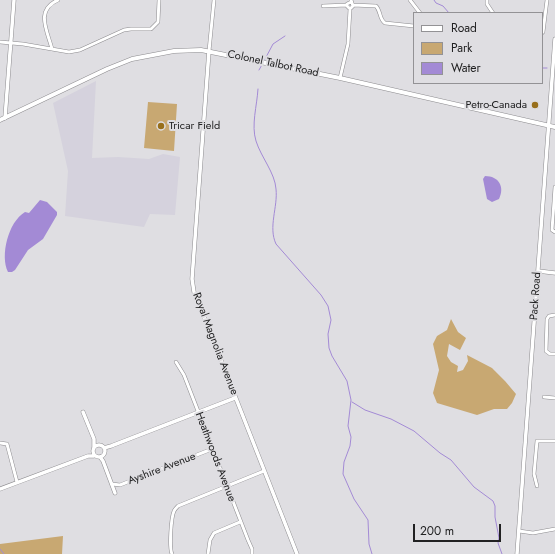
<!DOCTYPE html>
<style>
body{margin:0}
#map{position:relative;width:555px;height:554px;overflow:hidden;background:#dfdee2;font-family:Jost,sans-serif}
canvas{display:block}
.legend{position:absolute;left:413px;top:12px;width:130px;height:72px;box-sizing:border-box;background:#dfdee2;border:1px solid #939295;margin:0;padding:5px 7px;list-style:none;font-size:12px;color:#212122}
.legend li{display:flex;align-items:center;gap:8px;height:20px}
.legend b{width:20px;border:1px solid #939295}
.scale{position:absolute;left:413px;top:524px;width:88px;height:18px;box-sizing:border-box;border:2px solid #212122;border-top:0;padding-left:5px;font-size:12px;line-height:14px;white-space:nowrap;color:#212122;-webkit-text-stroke:3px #dfdee2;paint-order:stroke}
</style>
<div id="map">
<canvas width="555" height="554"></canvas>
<ul class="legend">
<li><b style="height:5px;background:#fff"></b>Road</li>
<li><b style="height:11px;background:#c8a872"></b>Park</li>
<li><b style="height:11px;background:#a38ad5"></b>Water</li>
</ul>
<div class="scale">200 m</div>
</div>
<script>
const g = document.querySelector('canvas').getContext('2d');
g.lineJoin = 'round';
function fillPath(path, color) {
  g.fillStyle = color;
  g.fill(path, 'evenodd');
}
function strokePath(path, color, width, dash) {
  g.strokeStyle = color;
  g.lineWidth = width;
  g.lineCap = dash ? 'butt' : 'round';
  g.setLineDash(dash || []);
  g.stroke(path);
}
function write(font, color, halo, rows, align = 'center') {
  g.font = font + ' Jost,sans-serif';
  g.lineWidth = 4;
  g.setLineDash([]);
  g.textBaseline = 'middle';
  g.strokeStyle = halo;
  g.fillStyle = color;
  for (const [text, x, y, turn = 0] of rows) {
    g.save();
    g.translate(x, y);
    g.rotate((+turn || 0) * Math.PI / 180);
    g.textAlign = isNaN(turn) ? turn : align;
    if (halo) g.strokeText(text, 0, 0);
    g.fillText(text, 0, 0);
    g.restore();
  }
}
fillPath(new Path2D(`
 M96,81L92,158L118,157L149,159L163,154L180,157L175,215L150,214L144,227L65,216L68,171L53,103Z`), '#d5d2dd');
fillPath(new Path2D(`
 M148,102L177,104L174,151L144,148Z
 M451,319L458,332L466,338L460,350L449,344L447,356L451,362L458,366L457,372L463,370L468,361L467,355L492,368L505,381L516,394L512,403L507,409H494L477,415L437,403L433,393L439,370L433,344L437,336L447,330Z
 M63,536L62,554H0V544Z`), '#c8a872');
fillPath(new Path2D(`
 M485,176C499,176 505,187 499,199L492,202L487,199L483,179Z
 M40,200L47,202L57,212V215L43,239L28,250L15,270L12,272H8C0,256 8,222 25,212L29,213Z`), '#a38ad5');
strokePath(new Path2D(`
 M434,0L436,3L443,6L449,13
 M264,61L273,44L285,36
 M542,68H547
 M259,70L263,63
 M258,89C257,106 251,125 256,141C261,157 275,173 276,189C278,207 268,227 276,244L321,295L328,306L331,320L328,334L329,348L332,356L347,381L351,400L348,426L351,437L350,446L344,462L343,474L354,499L368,520L369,544L372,554
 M352,402L365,410L391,419L414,431L440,453L451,460L474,487L493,501L495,506V517L499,538L498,543L502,554
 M0,549L4,554`), '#a38ad5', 1);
const minor = new Path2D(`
 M410,0L420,13
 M487,0V4L493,13
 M351,2L347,4V6L349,8H351L353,6L351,0
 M353,5L376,6C381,11 379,19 385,23L414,26
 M323,6L347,5
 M542,33L543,32L547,0
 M0,42L23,44L69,52L80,50L124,30L131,29H151L158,22L159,0
 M52,49C47,30 35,10 58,0
 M209,51L214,0
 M340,78L348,44L350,9
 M555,187L552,230L555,232
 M555,315L549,316L547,319L546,351L550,354H555
 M176,362L184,375L248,540L252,549V554
 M544,397L555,398
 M0,443L7,444L17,482
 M112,484L120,485L212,449
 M537,486L534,474L537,441H555
 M519,531L533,533L555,529
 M172,554C169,547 171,518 174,511C175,509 177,507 178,506L264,471
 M208,554L210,540L214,533L240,522`);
const tertiary = new Path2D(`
 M209,51L192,279L194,292L206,322L297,554
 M5,118L14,0
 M538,271L555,273
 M83,412L94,439V447
 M93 451a6 6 0 1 1 12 0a6 6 0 1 1-12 0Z
 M104,448L111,446L235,398
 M100,457L103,461L115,493
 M0,489L88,456H94
 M517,554L555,39`);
const secondary = new Path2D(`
 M0,120L107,69L132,59L174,51L201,50L340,78L555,127`);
strokePath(minor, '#8c8b8e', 4);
strokePath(tertiary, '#8c8b8e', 4.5);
strokePath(secondary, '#8c8b8e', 5);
strokePath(minor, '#fff', 3);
strokePath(tertiary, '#fff', 3.5);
strokePath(secondary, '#fff', 4);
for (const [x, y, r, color] of [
 [535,105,4,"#986f1b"],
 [161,126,4,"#986f1b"]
]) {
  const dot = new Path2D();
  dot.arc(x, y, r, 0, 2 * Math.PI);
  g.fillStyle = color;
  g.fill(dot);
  strokePath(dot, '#dfdee2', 1.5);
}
write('11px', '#212122', '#dfdee2', [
 ["Colonel Talbot Road",273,64,12],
 ["Pack Road",536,296,-86],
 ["Royal Magnolia Avenue",215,344,69],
 ["Heathwoods Avenue",215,457,69],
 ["Ayshire Avenue",162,469,-21]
]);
write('11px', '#212122', '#dfdee2', [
 ["Petro-Canada",527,105],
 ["Tricar Field",169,126,"left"]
], 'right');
</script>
